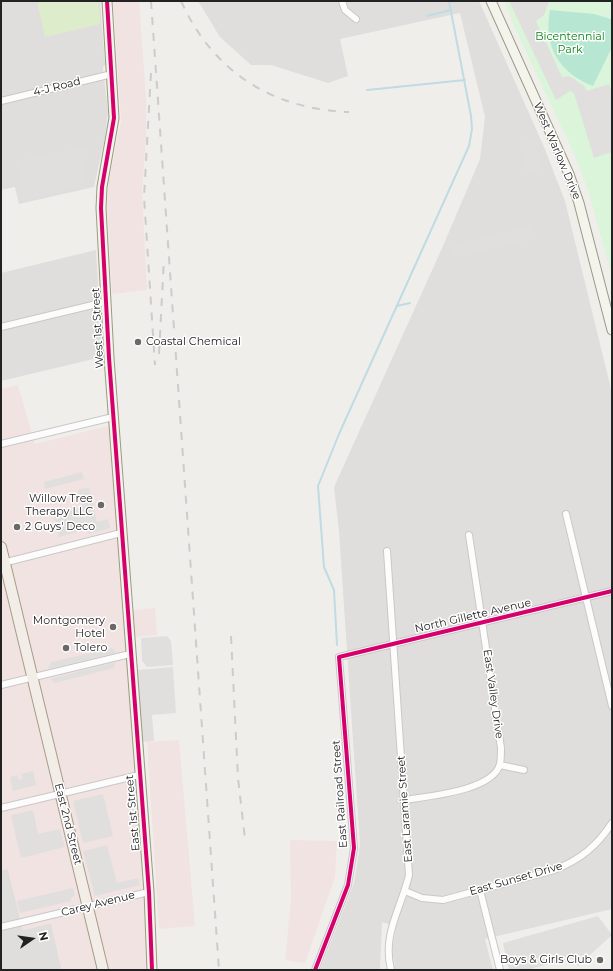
<!DOCTYPE html>
<style>
body{margin:0}
#map{position:relative;width:613px;height:971px;overflow:hidden;background:#f0eeeb;font-family:Montserrat,sans-serif}
canvas{display:block}
.frame{position:absolute;inset:0;border:2px solid #222;pointer-events:none}
.north{position:absolute;left:12px;top:919px;width:40px;height:40px;-webkit-text-stroke:3px #fff;paint-order:stroke;rotate:77deg;font-size:11px;font-weight:700;line-height:16px;text-align:center;color:#222}
.north::after{content:'';display:block;margin:auto;width:14px;height:18px;background:#222;clip-path:polygon(50% 0,100% 100%,50% 72%,0 100%)}
</style>
<div id="map">
<canvas width="613" height="971"></canvas>
<div class="frame"></div>
<div class="north">N</div>
</div>
<script>
const g = document.querySelector('canvas').getContext('2d');
g.lineJoin = 'round';
function fillPath(path, color) {
  g.fillStyle = color;
  g.fill(path, 'evenodd');
}
function strokePath(path, color, width, dash) {
  g.strokeStyle = color;
  g.lineWidth = width;
  g.lineCap = dash ? 'butt' : 'round';
  g.setLineDash(dash || []);
  g.stroke(path);
}
function write(font, color, halo, rows, align = 'center') {
  g.font = font + ' Montserrat,sans-serif';
  g.lineWidth = 3;
  g.setLineDash([]);
  g.textBaseline = 'middle';
  g.strokeStyle = halo;
  g.fillStyle = color;
  for (const [text, x, y, turn = 0] of rows) {
    g.save();
    g.translate(x, y);
    g.rotate((+turn || 0) * Math.PI / 180);
    g.textAlign = isNaN(turn) ? turn : align;
    if (halo) g.strokeText(text, 0, 0);
    g.fillText(text, 0, 0);
    g.restore();
  }
}
fillPath(new Path2D(`
 M1,1H100L105,64L103,68L108,112L105,137L94,187L19,204L15,187L1,190Z
 M198,1H479L544,147L565,201L612,393V909L485,939L493,970H381L395,966L392,951L396,927L382,922L380,970H320L354,883L360,845L339,531L334,487L443,246L480,159L485,117L460,13L340,39L348,76L328,83L271,65H251L220,37Z
 M96,250L102,357L1,381V273Z
 M8,869L23,930L51,923L62,970H1V870Z`), '#dfdedc');
fillPath(new Path2D(`
 M113,1H139L146,98V138L142,193L147,290L112,294L107,205L109,180L121,121Z
 M18,385L35,444L108,426L112,428L125,611L155,608L157,635L125,638L149,970H60L62,969L51,923L23,930L8,869L1,870V389Z
 M179,740L195,926L159,929L147,742Z
 M290,840L337,841L335,877L305,963L285,960L291,900Z`), '#f1e3e1');
fillPath(new Path2D(`
 M37,1H99L100,24L45,37Z`), '#ddeccb');
fillPath(new Path2D(`
 M505,1H612V277L589,193L575,156L512,22Z`), '#daf5da');
fillPath(new Path2D(`
 M550,10L594,14L611,19L612,47L593,86C559,73 543,46 550,10Z`), '#b7e6d2');
fillPath(new Path2D(`
 M509,1H549L544,15L536,21L562,77L568,76L574,79L584,86L587,91L609,84L612,94V152L594,158L574,93L570,91L556,100Z
 M525,142H538L542,169L524,172L520,145Z
 M86,146L89,159L81,161L85,180L78,182L79,187L20,202L17,190L22,188L16,162Z
 M533,225L536,238L456,257L455,252H452L450,246Z
 M82,472L84,479L45,489L44,482Z
 M89,487L97,522L108,519L110,528L89,534L88,529L59,537L53,514L82,507L78,490Z
 M167,636L171,641L173,665L147,667L142,661L141,638Z
 M112,648L116,653L48,669L51,662Z
 M116,662L114,668L55,683L50,679Z
 M173,667L176,713L152,715L154,741L141,742L137,670Z
 M33,771L36,785L13,791L10,777L17,775L19,780L22,779L21,774Z
 M103,794L113,836L83,843L73,801Z
 M33,810L38,834L60,829L65,847L21,858L11,815Z
 M107,845L117,883L138,878L140,885L95,896L83,851Z
 M73,888L75,895L70,899L71,901L20,913L17,901Z
 M598,916L612,935L578,966L572,958L526,970H509L503,943Z`), '#e0dfde');
strokePath(new Path2D(`
 M427,16L451,10
 M367,90L465,80
 M397,306L410,303
 M337,645L334,590L324,567L318,486L339,434L469,146L472,129L471,116L449,1`), '#bfdbe3', 2);
const street = new Path2D(`
 M342,1L345,10L356,19
 M1,101L112,74
 M1,327L105,302
 M1,444L113,417
 M566,514L612,706
 M387,551L409,875C401,909 382,934 391,970
 M3,563L121,533
 M1,685L130,654
 M500,765L524,770
 M405,800C428,796 493,791 500,764C501,759 501,753 501,748L469,535
 M1,808L139,775
 M480,890L500,970
 M405,891L422,898L443,900L554,870C580,860 597,846 612,823
 M1,927L149,892
 M315,970L348,885L354,848L339,657L612,591`);
const secondary = new Path2D(`
 M107,1L114,118L102,187L101,208L109,358L149,892L152,970
 M491,1L569,174L579,203L612,330`);
const primary = new Path2D(`
 M1,547L103,970`);
strokePath(street, '#c9c8c7', 8);
strokePath(secondary, '#999a82', 11);
strokePath(primary, '#a79c86', 12);
strokePath(street, '#fdfcfc', 6);
strokePath(secondary, '#f4f4ed', 9);
strokePath(primary, '#f3ede7', 10);
strokePath(new Path2D(`
 M151,1L219,970
 M181,1C213,72 272,109 349,112
 M151,73L144,197L155,365
 M159,354L164,258
 M231,636L238,778L245,839`), '#ccc', 2, [8, 8]);
strokePath(new Path2D(`
 M107,1L114,118L102,187L101,208L109,358L149,892L152,970
 M315,970L348,885L354,848L339,657L612,591`), '#d6006c', 4);
for (const [x, y, r, color] of [
 [138,342,4,"#6a6968"],
 [101,505,4,"#6a6968"],
 [17,527,4,"#6a6968"],
 [113,627,4,"#6a6968"],
 [66,648,4,"#6a6968"],
 [600,960,4,"#6a6968"]
]) {
  const dot = new Path2D();
  dot.arc(x, y, r, 0, 2 * Math.PI);
  g.fillStyle = color;
  g.fill(dot);
  strokePath(dot, '#fff', 1.5);
}
write('11px', '#0c8416', '#fff', [
 ["Bicentennial",570,37],
 ["Park",570,50]
]);
write('11px', '#222', '#fff', [
 ["4-J Road",57,87,-14],
 ["West Warlow Drive",557,151,67],
 ["West 1st Street",98,328,-93],
 ["North Gillette Avenue",473,616,-13],
 ["East Valley Drive",493,694,82],
 ["East Railroad Street",340,794,-94],
 ["East Laramie Street",405,809,-94],
 ["East 1st Street",133,813,-95],
 ["East 2nd Street",68,824,76],
 ["East Sunset Drive",516,879,-16],
 ["Carey Avenue",98,904,-14]
]);
write('11px', '#222', '#fff', [
 ["Coastal Chemical",146,342],
 ["Willow Tree",93,499,"right"],
 ["Therapy LLC",93,512,"right"],
 ["2 Guys' Deco",25,527],
 ["Montgomery",105,621,"right"],
 ["Hotel",105,634,"right"],
 ["Tolero",74,648],
 ["Boys & Girls Club",592,960,"right"]
], 'left');
</script>
